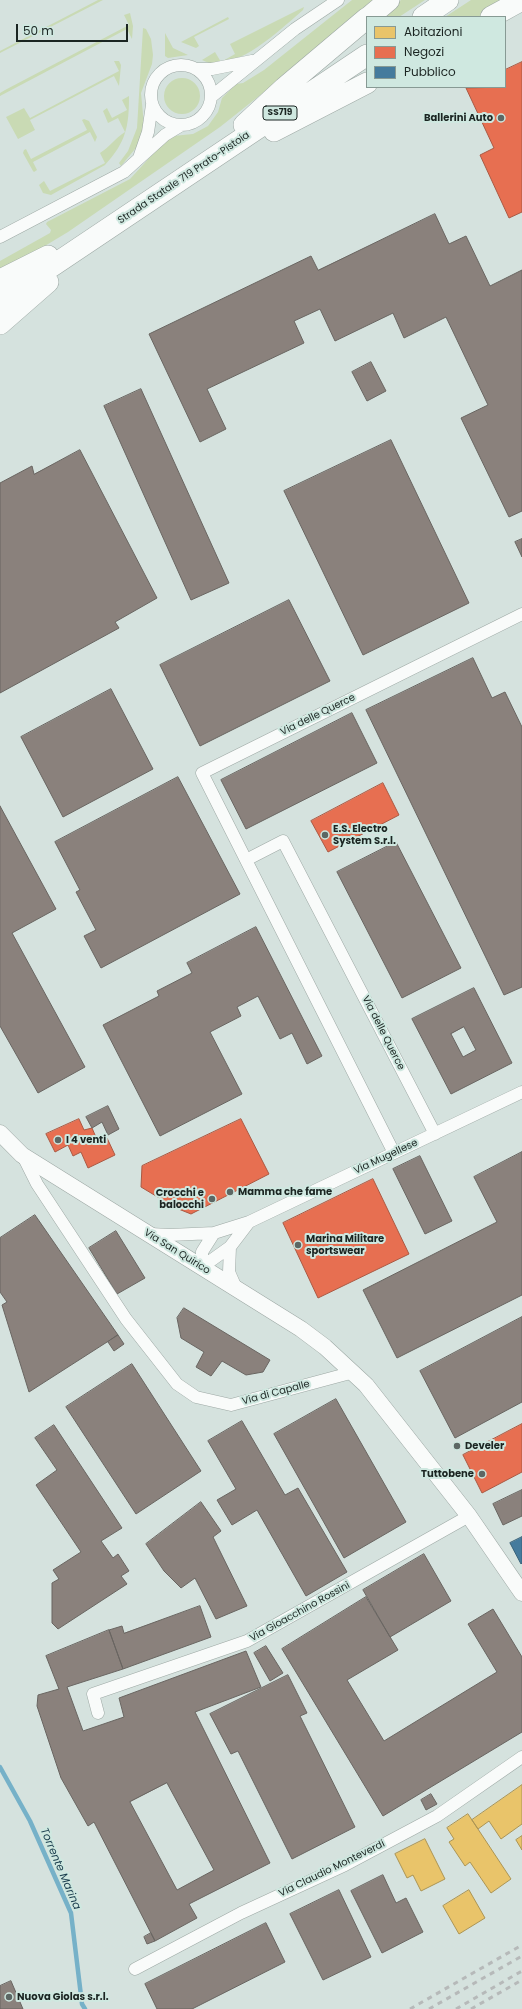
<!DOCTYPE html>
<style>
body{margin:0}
#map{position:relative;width:522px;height:2009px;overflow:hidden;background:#d5e2de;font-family:Poppins,sans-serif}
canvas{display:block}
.legend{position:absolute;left:366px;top:16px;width:140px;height:72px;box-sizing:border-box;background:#cfe8e0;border:1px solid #879a94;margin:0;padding:5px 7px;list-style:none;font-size:12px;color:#1b2522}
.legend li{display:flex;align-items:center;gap:8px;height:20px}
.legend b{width:20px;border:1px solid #879a94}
.scale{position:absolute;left:16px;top:24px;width:112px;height:18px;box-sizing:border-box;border:2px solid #1b2522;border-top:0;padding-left:5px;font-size:12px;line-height:14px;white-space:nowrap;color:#1b2522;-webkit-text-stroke:3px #cfe8e0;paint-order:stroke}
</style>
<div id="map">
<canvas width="522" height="2009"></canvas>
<ul class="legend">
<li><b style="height:11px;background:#e9c46a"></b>Abitazioni</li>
<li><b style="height:11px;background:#e76f51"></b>Negozi</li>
<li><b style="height:11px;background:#457b9d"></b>Pubblico</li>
</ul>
<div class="scale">50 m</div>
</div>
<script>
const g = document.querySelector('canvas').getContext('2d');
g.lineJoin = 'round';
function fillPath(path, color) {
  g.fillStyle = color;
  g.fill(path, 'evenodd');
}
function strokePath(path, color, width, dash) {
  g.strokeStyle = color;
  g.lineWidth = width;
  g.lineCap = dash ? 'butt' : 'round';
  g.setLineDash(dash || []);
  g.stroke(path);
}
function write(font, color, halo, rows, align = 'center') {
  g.font = font + ' Poppins,sans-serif';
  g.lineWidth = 4;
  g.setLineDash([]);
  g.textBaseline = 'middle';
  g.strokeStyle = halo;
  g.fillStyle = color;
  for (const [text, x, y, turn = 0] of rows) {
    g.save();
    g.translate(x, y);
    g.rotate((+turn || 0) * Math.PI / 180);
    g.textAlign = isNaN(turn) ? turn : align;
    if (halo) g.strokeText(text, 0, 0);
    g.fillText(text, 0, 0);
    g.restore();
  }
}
fillPath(new Path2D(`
 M98,0H103L0,53V51Z
 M352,0H380L220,127L68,232L0,273V261L50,233L51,230L46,224L47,222L130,179L163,143L173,136L193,134L208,126L218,112L222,98L236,84L243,83L264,70Z
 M401,0H425L399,17H380Z
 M471,0H509L478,17H445Z
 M304,7L303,10C282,28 232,77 202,60L215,52L221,62L235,54L230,44Z
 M130,13L133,26L132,39L127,29L0,96V93L5,90L129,25L124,15Z
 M228,17L229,19L194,37L199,46L196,48L181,42Z
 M143,28L146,29L151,39L153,55L152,64L141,93L144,125L140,143L121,166L119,163L128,151L137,128Z
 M165,33L173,48L188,55L168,58L165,56Z
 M114,61H119L121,65L119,86L114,76L30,120L35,130L18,139L6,117L24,108L30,118L119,71Z
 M164 96a18 18 0 1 1 36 0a18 18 0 1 1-36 0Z
 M129,96C129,127 126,142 105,165L51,195L43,193L39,185L44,181L50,191L105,163L100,153C110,147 115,138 125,132L118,118L108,123L103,111L107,108L112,118L127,110L122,100Z
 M84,119L89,121L97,137L95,142L90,132L33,162L37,170L34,172L33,171L23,153L24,150L26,149L31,159L87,130L82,120Z`), '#c9dab4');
const homes = new Path2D(`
 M522,1785V1824L501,1839L489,1821L478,1829L472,1820Z
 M468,1814L511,1879L491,1893L470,1862L465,1866L449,1842L454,1839L447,1828Z
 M522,1836V1850L516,1840Z
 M425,1839L445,1879L421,1891L413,1875L407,1878L395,1854Z
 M469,1890L485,1918L459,1934L443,1906Z`);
fillPath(homes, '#e9c46a');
strokePath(homes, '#ab9454', 1);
const shops = new Path2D(`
 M522,62V212L509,218L480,155L494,148L466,88L505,87V70Z
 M383,783L399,815L328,852L311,821Z
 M79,1119L84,1130L92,1128L98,1142L107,1138L115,1155L88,1168L81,1152L73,1156L68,1145L55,1152L46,1134Z
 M241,1119L269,1174L191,1214L176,1208L141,1187L142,1166Z
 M373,1179L409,1254L318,1298L283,1223Z
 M522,1424V1472L482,1493L463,1455Z`);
fillPath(shops, '#e76f51');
strokePath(shops, '#aa5943', 1);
const public = new Path2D(`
 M522,1537V1563L521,1564L510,1543Z`);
fillPath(public, '#457b9d');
strokePath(public, '#386178', 1);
const industry = new Path2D(`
 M435,214L449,244L466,236L490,286L522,270V511L509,517L461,418L488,405L446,317L404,338L393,313L335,341L320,309L294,321L304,343L207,389L226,429L200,442L149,334L311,256L318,270Z
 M371,362L386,391L367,401L352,372Z
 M141,389L229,583L191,600L104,406Z
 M391,440L469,603L363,655L284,491Z
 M80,450L157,598L115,622L119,628L0,693V483L32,466L34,474Z
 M522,539V557L515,542Z
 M289,600L330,681L200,746L160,665Z
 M473,658L492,698L505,692L522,727V987L504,995L366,710Z
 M111,689L153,769L63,817L21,737Z
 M352,713L377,763L246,829L221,780Z
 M178,777L240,894L101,968L84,936L96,930L76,892L80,890L55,842Z
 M0,806L56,909L12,933L85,1067L38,1093L0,1026Z
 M396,842L461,968L402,998L337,872Z
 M256,927L322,1056L307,1064L292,1033L280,1039L258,996L237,1007L241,1016L210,1032L242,1094L160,1136L103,1025L159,996L157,991L192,973L187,963Z
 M474,988L512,1063L451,1094L412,1019ZM464,1027L476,1050L463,1057L451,1034Z
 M108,1106L119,1129L108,1135L102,1122L92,1128L86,1117Z
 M522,1152V1295L397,1358L363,1290L497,1222L474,1177Z
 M420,1156L452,1221L425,1234L393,1169Z
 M35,1215L118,1335L29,1392L2,1305L7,1302L0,1292V1238Z
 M116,1231L145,1278L117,1294L89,1248Z
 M184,1308L270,1360L263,1372L246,1375L222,1361L211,1376L196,1367L204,1352L181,1338L177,1318Z
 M522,1317V1402L455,1438L420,1371Z
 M118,1335L124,1344L114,1351L108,1342Z
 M132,1364L201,1471L136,1514L66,1407Z
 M336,1399L406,1522L344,1558L274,1434Z
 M242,1421L285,1495L298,1488L347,1572L306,1596L257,1510L232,1525L217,1500L236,1489L208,1441Z
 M54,1425L122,1528L101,1541L113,1558L118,1554L129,1571L121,1576L127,1584L58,1629L52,1623V1583L59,1579L53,1570L81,1552L36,1485L57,1470L35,1438Z
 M522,1490V1516L503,1525L493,1504Z
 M201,1502L221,1531L213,1537L247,1606L216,1619L195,1578L181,1588L164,1571L146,1544Z
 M424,1554L451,1601L390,1637L363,1590Z
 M366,1597L398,1650L347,1680L384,1741L497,1672L468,1624L493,1609L522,1657V1732L383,1816L282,1649Z
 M200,1606L211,1637L123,1669L109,1630L122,1626L124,1633Z
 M109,1630L123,1669L67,1687L83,1731L124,1717L119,1698L246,1651L261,1687L195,1712L270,1863L189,1904L197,1918L155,1941L94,1822L88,1826L61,1778L37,1706L38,1695L59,1689L46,1656ZM167,1783L214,1870L177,1890L130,1802Z
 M266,1646L283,1673L270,1681L254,1653Z
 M288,1675L307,1713L300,1716L355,1827L292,1859L238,1751L231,1754L210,1714Z
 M431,1794L437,1804L426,1810L421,1800Z
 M383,1875L396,1903L406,1898L423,1932L382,1953L351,1891Z
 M339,1890L371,1957L323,1980L290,1914Z
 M266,1923L285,1962L192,2009H157L145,1984Z
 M151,1933L155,1941L147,1944L144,1937Z
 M11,1981L23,2009H0V1986Z`);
fillPath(industry, '#8a817c');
strokePath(industry, '#696561', 1);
strokePath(new Path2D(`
 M0,1767L30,1821L71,1913L82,2004L85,2009`), '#76b1c8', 4.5);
const street = new Path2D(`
 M151 95a30 30 0 1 1 60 0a30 30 0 1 1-60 0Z
 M197,69H212L252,61
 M211,97L295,29L338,0
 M140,155L148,132L152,105
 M0,237L124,172L165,135L180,126
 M246,860L283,841L435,1134
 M394,1153L202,773L522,614
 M23,1156L37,1184L126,1319L177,1384L196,1397L231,1405L354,1372
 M150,1234L170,1235L214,1233L249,1222L522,1092
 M202,1267V1252L214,1233
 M202,1267L230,1247
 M236,1288L229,1272L230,1247L249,1222
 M98,1713L93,1694L247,1641L469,1516
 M135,1969L241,1913L345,1865L437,1816L522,1757`);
const secondary = new Path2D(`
 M0,1133L22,1155L301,1329L325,1347L366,1385L469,1516L522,1593`);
const highway = new Path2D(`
 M369,17L389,0
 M423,17L448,0
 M491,17L522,0
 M244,125L284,88L367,18
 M274,131L367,83
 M0,280L48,256
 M0,301L367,55
 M0,324L48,282`);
strokePath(street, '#9da8a4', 13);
strokePath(secondary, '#9da8a4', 17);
strokePath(highway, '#9da8a4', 22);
strokePath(street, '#f9fbfa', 12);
strokePath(secondary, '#f9fbfa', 16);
strokePath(highway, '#f9fbfa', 21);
strokePath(new Path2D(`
 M410,2009L522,1945
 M429,2009L522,1956
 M456,2009L522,1971
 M471,2009L522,1980`), '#b6b9b9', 3, [5, 5]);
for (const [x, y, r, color] of [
 [501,118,4,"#5c6764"],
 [325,835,4,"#5c6764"],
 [58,1140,4,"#5c6764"],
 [230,1192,4,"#5c6764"],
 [212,1199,4,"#5c6764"],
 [298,1245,4,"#5c6764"],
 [457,1446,4,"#5c6764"],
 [482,1474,4,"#5c6764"],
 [9,1997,4,"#5c6764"]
]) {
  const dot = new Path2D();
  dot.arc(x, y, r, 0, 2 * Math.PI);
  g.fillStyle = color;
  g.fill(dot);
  strokePath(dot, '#cfe8e0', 1.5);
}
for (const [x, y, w] of [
 [280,113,34]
]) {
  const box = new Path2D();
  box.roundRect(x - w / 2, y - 7, w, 14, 3);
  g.fillStyle = '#cfe8e0';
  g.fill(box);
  strokePath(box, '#1b2522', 1);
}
write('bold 9px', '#1b2522', null, [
 ["SS719",280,113]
]);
write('bold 10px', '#1b2522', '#cfe8e0', [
 ["Ballerini Auto",493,118,"right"],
 ["E.S. Electro",333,829],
 ["System S.r.l.",333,841],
 ["I 4 venti",66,1140],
 ["Mamma che fame",238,1192],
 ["Crocchi e",204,1193,"right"],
 ["balocchi",204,1205,"right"],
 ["Marina Militare",306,1239],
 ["sportswear",306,1251],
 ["Develer",465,1446],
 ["Tuttobene",474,1474,"right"],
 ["Nuova Giolas s.r.l.",17,1997]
], 'left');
write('10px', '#1b2522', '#cfe8e0', [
 ["Strada Statale 719 Prato-Pistoia",184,178,-34],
 ["Via delle Querce",318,715,-26],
 ["Via delle Querce",383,1033,63],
 ["Via Mugellese",386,1157,-25],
 ["Via San Quirico",177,1252,32],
 ["Via di Capalle",276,1393,-15],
 ["Via Gioacchino Rossini",300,1612,-29],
 ["Via Claudio Monteverdi",332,1869,-26]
]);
write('italic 11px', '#1b3e4e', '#cfe8e0', [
 ["Torrente Marina",60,1869,67]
]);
</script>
